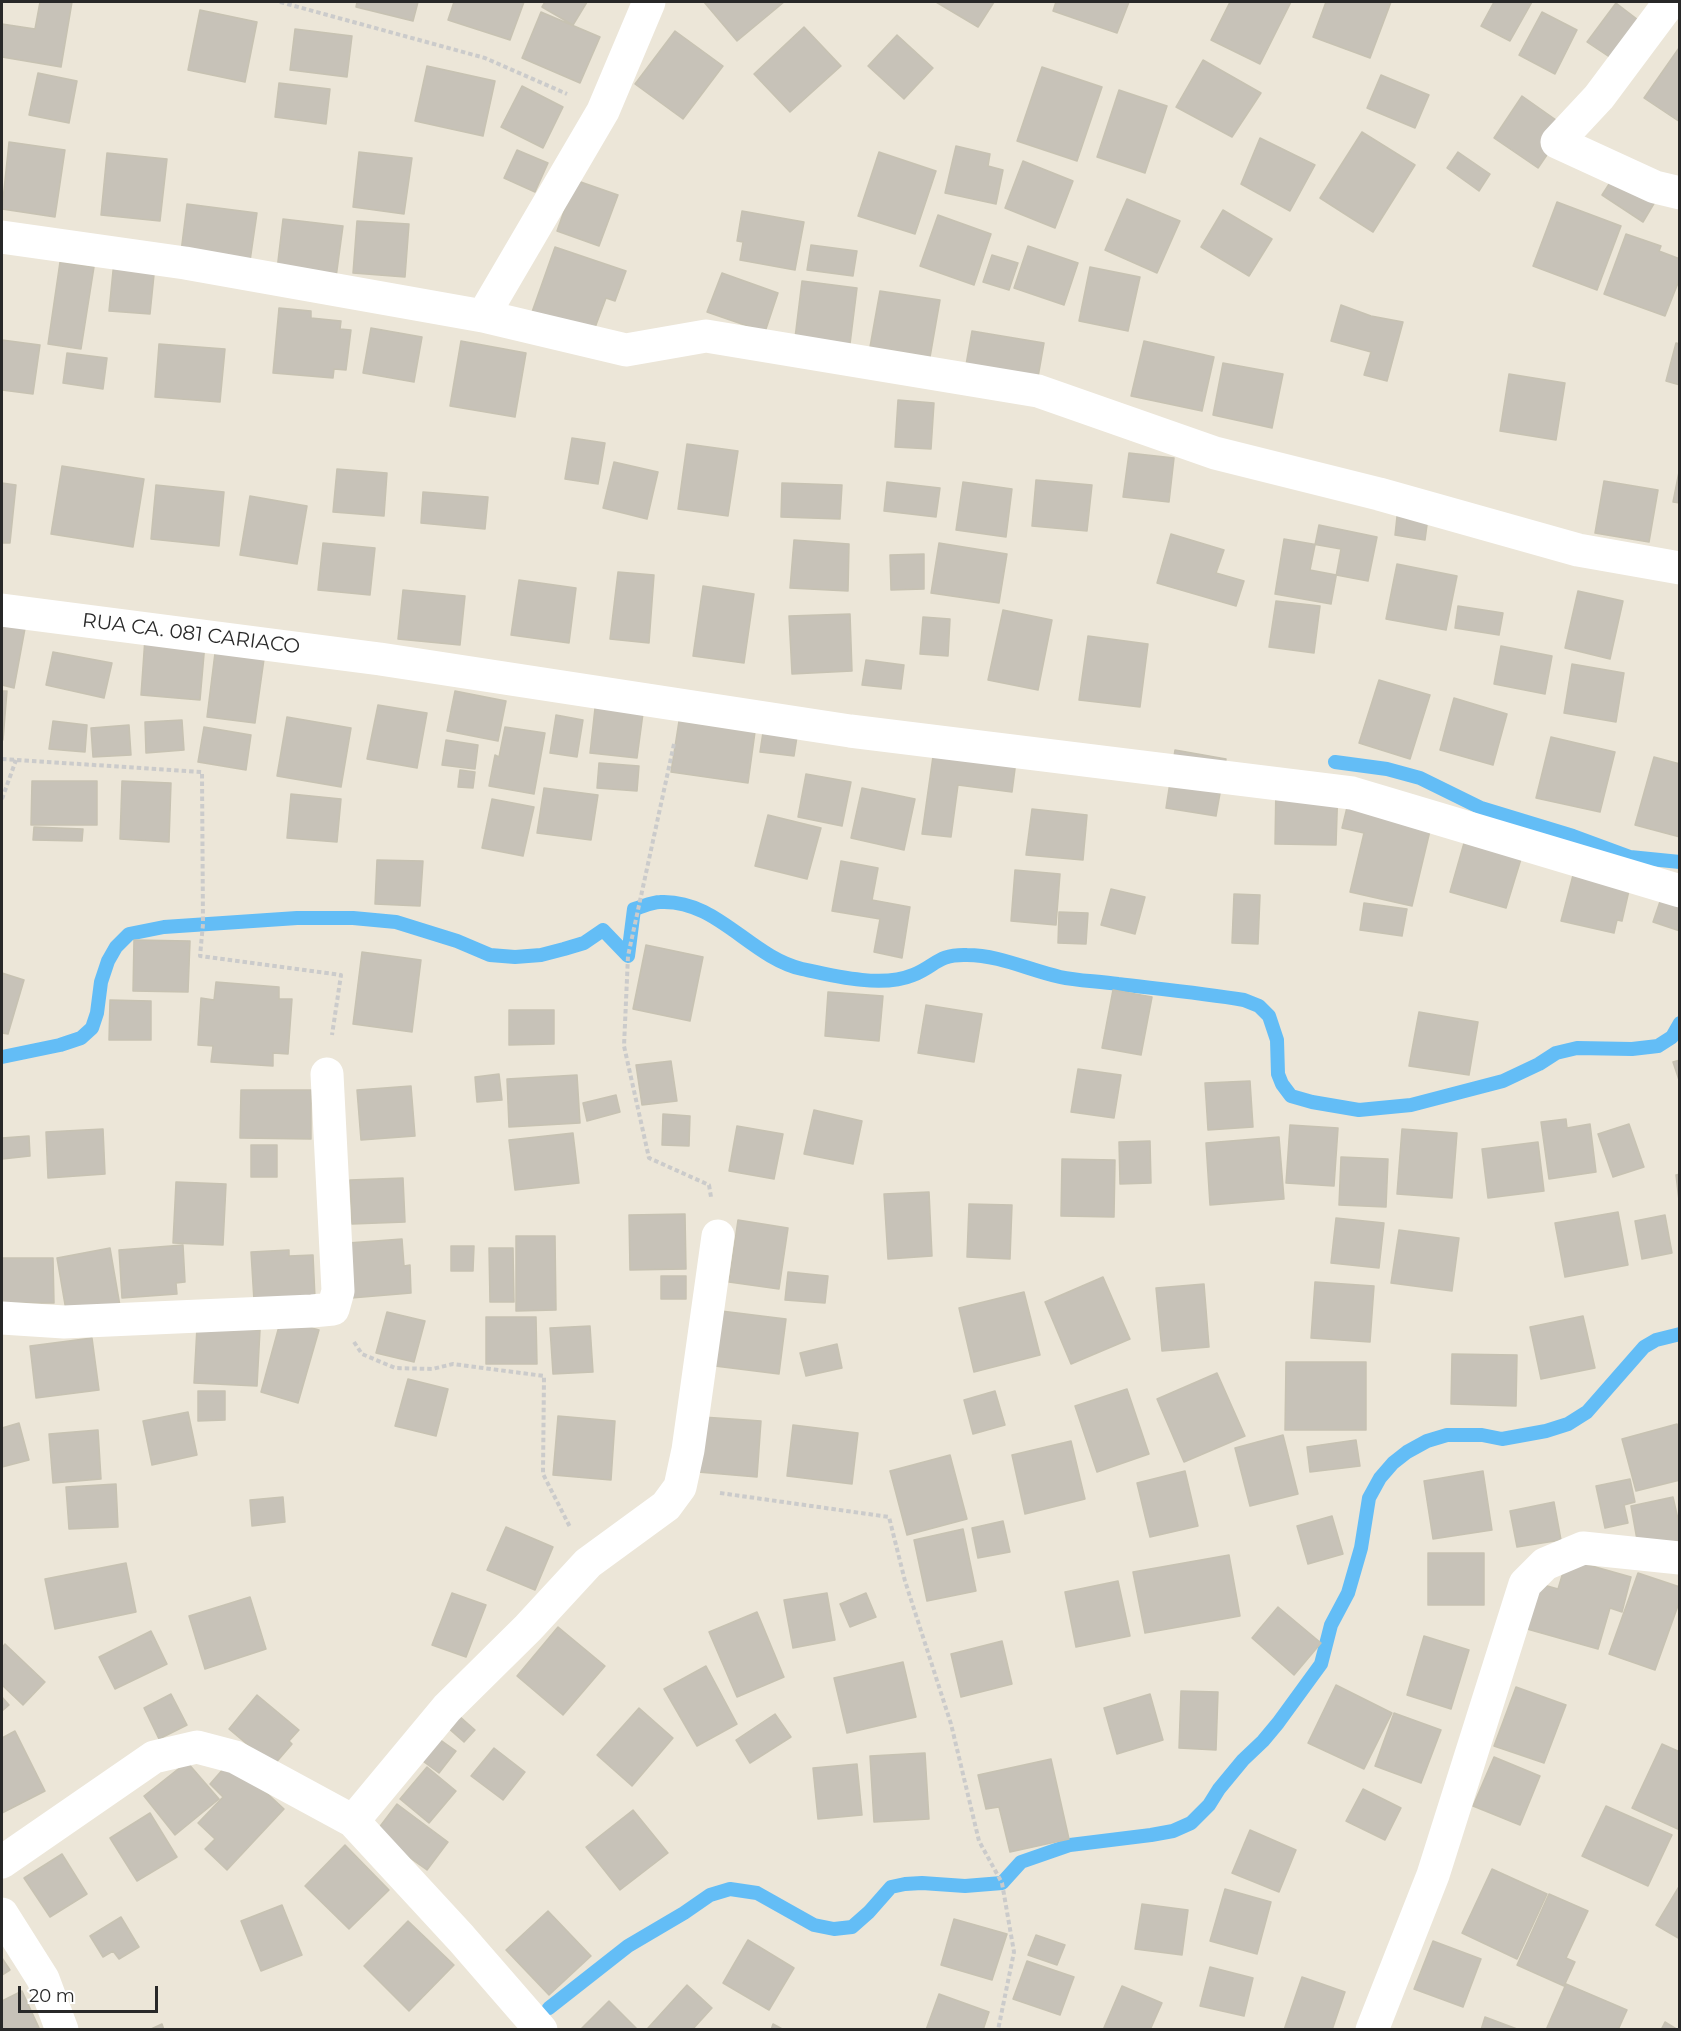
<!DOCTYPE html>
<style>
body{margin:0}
#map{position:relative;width:1681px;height:2031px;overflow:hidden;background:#ece6d8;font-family:Montserrat,sans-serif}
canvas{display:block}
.frame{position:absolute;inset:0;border:3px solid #282828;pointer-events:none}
.scale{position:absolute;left:18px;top:1986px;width:140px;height:27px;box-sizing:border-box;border:3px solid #282828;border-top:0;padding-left:8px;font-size:18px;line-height:21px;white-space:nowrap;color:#282828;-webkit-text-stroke:4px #fff;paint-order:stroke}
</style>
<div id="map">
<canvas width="1681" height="2031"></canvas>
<div class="frame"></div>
<div class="scale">20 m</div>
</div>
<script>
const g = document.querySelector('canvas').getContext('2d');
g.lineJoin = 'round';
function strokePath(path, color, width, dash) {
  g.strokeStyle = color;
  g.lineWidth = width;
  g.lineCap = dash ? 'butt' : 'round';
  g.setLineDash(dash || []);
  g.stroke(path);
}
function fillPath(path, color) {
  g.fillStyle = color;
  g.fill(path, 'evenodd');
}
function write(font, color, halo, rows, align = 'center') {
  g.font = font + ' Montserrat,sans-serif';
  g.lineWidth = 4.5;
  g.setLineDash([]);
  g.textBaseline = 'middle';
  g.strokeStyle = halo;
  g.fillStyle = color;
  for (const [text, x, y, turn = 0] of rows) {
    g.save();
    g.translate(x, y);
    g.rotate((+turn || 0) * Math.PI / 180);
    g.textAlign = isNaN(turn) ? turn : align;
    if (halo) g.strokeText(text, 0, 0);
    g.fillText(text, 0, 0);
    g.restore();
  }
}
strokePath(new Path2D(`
 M1335,762L1387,769L1420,778L1481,808L1573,836L1630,857L1680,862
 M2,1057L60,1045L81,1038L92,1028L97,1013L101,982L108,961L116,947L129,934L164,927L297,918H353L396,922L457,941L490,955L515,957L541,955L564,949L584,943L603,930L628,956L634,909C642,907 652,902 660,902C717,899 750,957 802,969C834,976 882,988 913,975C936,966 937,954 967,955C999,955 1029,970 1060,977C1078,981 1099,981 1118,984C1160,989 1202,993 1244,1000L1259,1006L1269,1016L1277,1040L1278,1074L1282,1084L1291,1096L1312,1102L1359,1110L1411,1105L1503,1081L1539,1064L1556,1053L1577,1048L1632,1049L1658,1046L1672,1037L1680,1023
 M549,2008L628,1946L684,1913L710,1895L730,1889L757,1893L814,1925L834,1929L852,1927L869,1912L891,1887L905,1884L922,1883L965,1886L1002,1883L1021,1862L1070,1845L1151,1835L1173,1831L1191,1823L1209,1805L1219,1789L1243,1760L1263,1741L1278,1723L1321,1664L1331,1625L1348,1593L1361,1548L1369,1498L1380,1478L1393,1463L1407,1452L1427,1441L1447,1435H1482L1502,1439L1546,1431L1568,1424L1587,1412L1644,1347L1656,1340L1680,1334`), '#63bdf6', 14);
const building = new Path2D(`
 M40,2H72L61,67L2,57V24L35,29Z
 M357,2H418L413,21L356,7Z
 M454,2H524L510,40L448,20Z
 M545,2H587L573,25L542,7Z
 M704,2H784L737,41Z
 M936,2H994L978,27Z
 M1056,2H1129L1117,33L1053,11Z
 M1230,2H1291L1260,64L1211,40Z
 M1326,2H1391L1370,58L1313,37Z
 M1494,2H1532L1510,41L1481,26Z
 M1616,3L1659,36L1632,72L1587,42Z
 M200,10L257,22L245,82L188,70Z
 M541,12L600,37L580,83L522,58Z
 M1542,12L1577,30L1555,74L1519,55Z
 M804,27L841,66L790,112L754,74Z
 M295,29L352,36L347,77L290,70Z
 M675,31L723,66L683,119L635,84Z
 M897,35L933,68L904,99L868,66Z
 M1679,48L1680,49V122L1644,98Z
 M1203,60L1261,93L1232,137L1176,107Z
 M427,66L495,81L483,136L415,121Z
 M1042,67L1102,87L1077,161L1017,141Z
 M38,73L77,81L69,123L29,115Z
 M1381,75L1429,95L1415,128L1367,108Z
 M279,83L330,89L326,124L275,117Z
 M522,86L563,107L543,148L501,127Z
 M1119,90L1167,106L1145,173L1097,157Z
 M1522,96L1566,127L1538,168L1494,138Z
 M1362,132L1415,165L1373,232L1320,198Z
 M1260,138L1315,165L1290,211L1241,184Z
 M9,142L65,150L55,217L2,209Z
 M956,146L990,154L988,166L1003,170L996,204L945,193Z
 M517,150L548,163L535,192L504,178Z
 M359,152L412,158L404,214L353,207Z
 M879,152L936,171L915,234L858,216Z
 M1458,152L1490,174L1479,191L1447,168Z
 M107,153L167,159L160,221L101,215Z
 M1023,161L1073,181L1055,228L1005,208Z
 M1620,167L1662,190L1643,222L1602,195Z
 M575,180L618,195L599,246L557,231Z
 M1127,199L1180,221L1157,273L1105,250Z
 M1557,202L1621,226L1597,290L1533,266Z
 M187,204L257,213L250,261L181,252Z
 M1223,210L1272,239L1249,276L1201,247Z
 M742,211L804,222L795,270L740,260L743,242L737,241Z
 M938,215L991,234L974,285L920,266Z
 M283,219L343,226L335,285L276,278Z
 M357,221L409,224L405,277L353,273Z
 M1626,234L1661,246L1659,251L1680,259V278L1665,316L1604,294Z
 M811,245L857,251L853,276L807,270Z
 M1028,246L1078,263L1064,305L1014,288Z
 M555,247L626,271L615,301L606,298L593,333L532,312Z
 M992,255L1018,263L1009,290L983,282Z
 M114,261L155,265L150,314L109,311Z
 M60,262L94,267L81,349L48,344Z
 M1090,267L1140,277L1128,331L1079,321Z
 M722,273L778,293L765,332L707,312Z
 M802,281L857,288L849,352L794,346Z
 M880,291L940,300L930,357L870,347Z
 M1341,305L1371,316L1403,322L1387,381L1364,375L1371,352L1331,341Z
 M279,308L311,311V318L341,321L340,329L351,330L346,370L334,369L333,378L273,373Z
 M371,328L422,337L414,382L363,373Z
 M972,331L1044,343L1038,377L966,365Z
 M2,340L40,345L33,394L2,390Z
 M461,341L526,353L515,417L450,406Z
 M1144,341L1214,357L1202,411L1131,396Z
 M1676,343L1680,344V385L1666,381Z
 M159,344L225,349L220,402L155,397Z
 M67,353L107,358L103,389L63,383Z
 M1223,363L1283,374L1272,428L1213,415Z
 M1509,374L1565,383L1556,440L1500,431Z
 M898,400L934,403L931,449L895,447Z
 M572,438L605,443L598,484L565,479Z
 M687,444L738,451L728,516L678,509Z
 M1129,453L1174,458L1169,502L1123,497Z
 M614,462L658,472L647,519L603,508Z
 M62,466L144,479L133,547L51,534Z
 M1680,467V503L1673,502Z
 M337,469L387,473L384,516L333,512Z
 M1036,480L1092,485L1087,531L1032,526Z
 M1604,481L1658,490L1649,542L1595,533Z
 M887,482L940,488L936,517L884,511Z
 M963,482L1012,489L1006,537L956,530Z
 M2,483L16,485L10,543H2Z
 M782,483L842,485L840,519L781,517Z
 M156,485L224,492L219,546L151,539Z
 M423,492L488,497L485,529L421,523Z
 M250,496L307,506L297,564L240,555Z
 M1399,498L1430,502L1425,540L1395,535Z
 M1319,525L1377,537L1368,581L1310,570Z
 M1171,534L1224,550L1216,573L1244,581L1236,606L1157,583Z
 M1284,539L1341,549L1331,604L1275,594Z
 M794,540L849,544L848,591L790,588Z
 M323,543L375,548L370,595L318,590Z
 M939,543L1007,554L999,603L931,593Z
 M924,554V589L891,590L890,555Z
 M1397,564L1457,576L1446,630L1386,619Z
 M618,572L654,575L649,643L610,639Z
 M519,580L576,588L569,643L511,635Z
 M703,586L754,594L744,663L693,656Z
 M403,590L465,596L460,645L398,639Z
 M1578,591L1623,601L1610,659L1565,648Z
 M1276,601L1320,606L1314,653L1269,647Z
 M1458,606L1503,613L1499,635L1455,628Z
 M1003,610L1052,620L1038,690L988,680Z
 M850,614L852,671L792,674L789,616Z
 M923,617L950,619L948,656L920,654Z
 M2,619L26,623L14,688L2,685Z
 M1088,636L1148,644L1140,707L1079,700Z
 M145,638L205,643L200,700L141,695Z
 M216,645L265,652L255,723L207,717Z
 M1501,646L1552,656L1545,694L1494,684Z
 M53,652L112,663L104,698L46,685Z
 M866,660L904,665L901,689L862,685Z
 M1572,664L1624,673L1616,722L1564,713Z
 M1379,680L1430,695L1410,759L1359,743Z
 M2,691H7L3,740H2Z
 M455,691L506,701L498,741L447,731Z
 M1454,698L1507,714L1493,765L1440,750Z
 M596,699L644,706L637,758L590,753Z
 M378,705L427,713L417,768L367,759Z
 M556,715L583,720L577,757L550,753Z
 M287,717L351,728L341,787L277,776Z
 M765,719L799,724L794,756L760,752Z
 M182,720L184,750L146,753L145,722Z
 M53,721L87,725L85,752L49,749Z
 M679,721L755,732L748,783L671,772Z
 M129,725L131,755L93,757L91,728Z
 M204,727L251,735L246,770L198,762Z
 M505,727L545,733L534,794L489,786L495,755L499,757Z
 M937,728L1019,738L1012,792L958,785L951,837L922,834Z
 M1551,737L1615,752L1600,812L1536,798Z
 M446,740L478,745L475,769L442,765Z
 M1175,750L1226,759L1216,816L1166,808Z
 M1654,757L1680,764V837L1635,825Z
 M599,763L639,766L637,791L597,788Z
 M460,770L475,772L473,788L458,787Z
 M806,774L851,782L842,826L798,817Z
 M32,781H97V825H31Z
 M122,781L171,783L169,842L120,839Z
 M1276,784L1338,785L1336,845L1275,844Z
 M544,788L598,795L591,840L537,833Z
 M862,788L915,799L904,850L851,838Z
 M291,794L341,799L337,842L287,838Z
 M1350,795L1434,814L1412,906L1350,892L1364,833L1342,828Z
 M492,799L534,807L523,856L482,848Z
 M1032,809L1087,815L1083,860L1026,855Z
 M768,815L821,828L807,879L755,866Z
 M34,827L83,829L82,841L33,840Z
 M1464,843L1521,859L1506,908L1450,892Z
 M377,860L423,861L420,906L375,904Z
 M1577,860L1633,873L1622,921L1617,920L1614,933L1561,921Z
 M841,861L878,868L872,900L910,907L902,958L874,952L880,919L832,911Z
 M1015,870L1060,874L1056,925L1011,921Z
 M1667,881L1680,885V931L1653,922Z
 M1111,889L1145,897L1135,934L1101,925Z
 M1234,894L1260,895L1258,944L1232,943Z
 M1364,903L1407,909L1402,936L1360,930Z
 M1059,912L1088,913L1086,944L1058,943Z
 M134,940L190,941L188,992L133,991Z
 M646,945L703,957L690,1021L633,1009Z
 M362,952L421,960L412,1032L353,1024Z
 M2,973L24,980L8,1034L2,1033Z
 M216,982L279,987V999H292L288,1054L273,1053V1066L211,1062L213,1046L198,1045L201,998L214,1000Z
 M1113,990L1152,997L1141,1055L1102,1048Z
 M828,992L883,996L879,1041L825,1036Z
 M110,1000L151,1001V1040H109Z
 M926,1005L982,1014L974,1062L918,1053Z
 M509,1010H554V1044L509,1045Z
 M1419,1012L1478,1022L1469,1075L1409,1066Z
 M1680,1060V1083L1673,1062Z
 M671,1061L677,1101L642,1105L636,1065Z
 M1078,1069L1121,1075L1114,1118L1071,1112Z
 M499,1074L502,1100L477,1102L475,1077Z
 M577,1075L580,1123L509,1127L507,1079Z
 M1250,1081L1253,1127L1208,1130L1205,1083Z
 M411,1086L415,1136L361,1140L357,1090Z
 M241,1090H311V1139L240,1138Z
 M616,1095L620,1112L587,1121L583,1103Z
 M814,1110L862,1121L853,1164L804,1154Z
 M663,1114L690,1116L689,1146L662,1145Z
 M1566,1119L1567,1128L1590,1124L1596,1172L1549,1179L1541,1122Z
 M1629,1124L1644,1167L1613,1177L1598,1134Z
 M1290,1125L1338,1128L1334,1186L1286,1183Z
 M737,1126L783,1134L774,1179L729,1171Z
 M103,1129L105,1174L48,1178L46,1132Z
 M1402,1129L1457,1133L1452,1198L1397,1194Z
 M573,1133L579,1183L515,1190L509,1140Z
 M29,1136L30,1156L2,1159V1138Z
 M1279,1137L1284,1199L1210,1205L1206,1143Z
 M1150,1141L1151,1183L1120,1184L1119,1142Z
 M1538,1142L1544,1191L1488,1198L1482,1149Z
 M251,1145H277V1177H251Z
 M1341,1157L1388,1159L1386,1207L1339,1205Z
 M1062,1159L1115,1160L1114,1217L1061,1216Z
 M1680,1174V1209L1676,1175Z
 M403,1178L405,1222L352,1224L350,1180Z
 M176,1182L226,1184L223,1245L173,1243Z
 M929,1192L932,1256L888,1259L884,1194Z
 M969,1204L1012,1205L1010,1259L967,1257Z
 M1618,1212L1628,1265L1565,1277L1555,1223Z
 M685,1214L686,1269L630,1270L629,1215Z
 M1665,1215L1672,1253L1642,1259L1635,1221Z
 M1336,1218L1384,1223L1379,1268L1331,1263Z
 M738,1220L788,1228L779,1289L729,1282Z
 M1399,1230L1459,1238L1452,1291L1391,1283Z
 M516,1236H555L556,1310L516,1311Z
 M402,1239L404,1266L410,1265L411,1293L351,1298L348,1243Z
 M183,1245L185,1282L176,1283L177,1294L122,1298L119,1250Z
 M451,1246H474L473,1271H451Z
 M110,1248L120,1306L67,1316L57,1258Z
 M489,1248H513L514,1302H490Z
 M289,1250V1256L313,1255L315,1298L254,1301L251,1252Z
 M2,1258H53L54,1303H2Z
 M788,1272L828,1276L825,1303L785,1300Z
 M661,1276H686V1299H661Z
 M1103,1277L1130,1339L1071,1364L1045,1302Z
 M1315,1282L1374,1286L1370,1342L1311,1338Z
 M1204,1284L1209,1347L1162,1351L1156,1288Z
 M1024,1292L1040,1355L974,1372L959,1308Z
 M721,1311L786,1319L779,1374L715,1366Z
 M387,1312L425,1321L414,1362L376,1353Z
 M1583,1316L1595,1368L1541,1379L1530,1327Z
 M486,1317H536L537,1364H486Z
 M281,1319L319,1330L298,1403L261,1392Z
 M590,1326L593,1372L553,1374L550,1328Z
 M197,1327L260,1330L257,1386L194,1383Z
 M92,1338L99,1390L36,1398L30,1346Z
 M837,1344L842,1368L806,1376L800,1353Z
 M1452,1354L1517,1355L1516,1406L1451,1404Z
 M1286,1362H1366V1430H1285Z
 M1217,1373L1245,1436L1184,1462L1157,1399Z
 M408,1379L448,1389L436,1436L395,1426Z
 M1127,1389L1149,1454L1097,1472L1075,1406Z
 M198,1391H225V1420L198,1421Z
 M995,1391L1005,1425L973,1434L964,1400Z
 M188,1412L197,1455L152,1465L143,1421Z
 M558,1416L615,1421L611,1480L553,1475Z
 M703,1417L761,1421L757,1477L698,1472Z
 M19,1423L29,1460L2,1467V1428Z
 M1677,1424L1680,1433V1480L1636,1491L1622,1439Z
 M793,1425L858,1433L852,1484L787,1476Z
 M98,1430L101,1479L53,1483L49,1434Z
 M1283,1435L1298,1494L1250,1506L1235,1448Z
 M1356,1440L1360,1466L1310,1472L1307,1447Z
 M1071,1441L1085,1499L1025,1514L1012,1455Z
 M950,1455L967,1519L907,1535L890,1471Z
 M1185,1471L1198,1526L1150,1537L1137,1483Z
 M1483,1471L1492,1530L1433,1539L1424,1481Z
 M1630,1479L1635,1502L1624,1505L1628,1523L1605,1528L1596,1486Z
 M116,1484L118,1527L69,1529L66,1487Z
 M283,1497L285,1522L252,1526L250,1500Z
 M1673,1497L1680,1528V1542L1639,1551L1631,1506Z
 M1554,1502L1561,1540L1517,1547L1510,1511Z
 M1332,1516L1343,1554L1308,1564L1297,1526Z
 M1003,1521L1010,1552L978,1558L972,1528Z
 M506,1527L553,1547L535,1590L487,1570Z
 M963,1529L976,1591L927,1601L914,1540Z
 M1428,1553H1484V1605H1428Z
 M1229,1555L1240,1616L1145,1633L1133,1572Z
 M1567,1559L1631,1577L1622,1612L1610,1608L1598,1649L1520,1627L1533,1582L1558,1589Z
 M126,1563L136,1612L55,1629L45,1579Z
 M1638,1573L1680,1587V1600L1655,1670L1609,1654Z
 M1118,1581L1130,1636L1076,1647L1065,1592Z
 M452,1593L486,1605L466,1657L432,1645Z
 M827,1593L835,1640L793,1648L784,1600Z
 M866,1593L876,1617L850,1627L840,1604Z
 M250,1597L266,1649L205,1669L189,1616Z
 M1278,1607L1321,1643L1294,1675L1252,1638Z
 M757,1612L784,1677L737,1697L709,1632Z
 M558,1627L605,1666L563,1715L517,1676Z
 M151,1631L167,1664L115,1689L99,1657Z
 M1424,1636L1469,1650L1451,1709L1407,1695Z
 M1002,1641L1012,1684L961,1697L951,1654Z
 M5,1644L45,1682L23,1705L2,1685V1648Z
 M903,1662L916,1717L847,1733L834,1678Z
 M706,1666L737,1724L697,1746L664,1689Z
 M1336,1685L1392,1713L1364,1769L1308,1743Z
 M1516,1687L1566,1705L1544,1763L1494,1746Z
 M1181,1691L1218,1692L1216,1750L1179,1748Z
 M171,1694L187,1725L159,1739L144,1708Z
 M1150,1694L1163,1740L1117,1754L1104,1708Z
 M257,1695L299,1730L289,1741L292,1744L273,1766L229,1729Z
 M2,1697L9,1705L2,1711Z
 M639,1708L673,1738L632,1786L597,1755Z
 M1394,1713L1441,1730L1421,1783L1375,1766Z
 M775,1714L791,1737L750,1763L736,1740Z
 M458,1715L475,1730L464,1742L447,1727Z
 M15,1731L45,1791L2,1813V1738Z
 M432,1734L456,1751L439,1773L416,1756Z
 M1662,1744L1680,1752V1830L1632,1808Z
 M494,1748L525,1772L503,1800L471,1776Z
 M925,1753L929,1819L874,1822L870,1756Z
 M1494,1757L1540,1776L1520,1825L1473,1806Z
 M1051,1759L1069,1839L1010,1852L999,1807L986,1809L978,1775Z
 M231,1760L284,1809L227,1870L205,1849L215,1839L198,1823L223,1797L210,1784Z
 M187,1762L219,1799L175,1835L144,1796Z
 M857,1764L862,1815L818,1819L813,1768Z
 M427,1767L456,1791L429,1823L400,1799Z
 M1363,1789L1401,1808L1385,1840L1346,1821Z
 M397,1804L448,1842L427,1870L375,1833Z
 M1606,1806L1672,1835L1648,1886L1582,1856Z
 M633,1810L668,1853L620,1890L586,1847Z
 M150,1813L177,1857L137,1881L110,1838Z
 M1250,1830L1296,1850L1279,1892L1232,1873Z
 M345,1845L389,1890L349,1929L305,1886Z
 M62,1854L87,1894L50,1917L24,1878Z
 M1492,1869L1547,1894L1517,1959L1462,1933Z
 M1680,1885V1939L1656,1925Z
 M1225,1889L1271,1902L1257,1954L1210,1941Z
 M1549,1894L1588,1911L1566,1958L1575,1962L1564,1986L1517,1965Z
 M1142,1904L1188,1910L1182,1955L1135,1949Z
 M282,1905L302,1955L261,1971L241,1921Z
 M548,1911L591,1956L549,1995L506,1950Z
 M121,1917L139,1947L119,1959L113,1951L103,1957L90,1936Z
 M954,1919L1007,1934L992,1980L941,1965Z
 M408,1921L454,1965L409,2011L364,1966Z
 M1036,1935L1065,1945L1057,1965L1028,1955Z
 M748,1940L794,1968L769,2010L723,1983Z
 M1433,1941L1481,1959L1463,2007L1414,1989Z
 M2,1958L10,1970L2,1975Z
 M1027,1961L1074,1977L1060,2015L1013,1999Z
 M1210,1967L1253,1978L1244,2016L1200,2006Z
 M1302,1977L1345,1992L1332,2030H1284Z
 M1566,1984L1627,2010L1618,2030H1546Z
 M687,1985L712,2008L692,2030H649L648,2028Z
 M1122,1986L1162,2003L1150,2030H1103Z
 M22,1991L40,2030H2V2001Z
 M939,1994L989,2012L983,2030H926Z
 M609,2001L638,2030H580Z
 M1485,2017L1517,2029V2030H1481Z
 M1665,2022L1678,2030H1661Z
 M162,2024L164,2030H149Z
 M773,2024L784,2030H771Z`);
fillPath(building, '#c7c2b8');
strokePath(building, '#c7c2b2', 1.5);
strokePath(new Path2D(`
 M280,2L485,58L567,94
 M674,744L628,956L624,1046L649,1158L709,1185L711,1197
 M2,759L202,772L203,924L200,956L341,975L332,1035
 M2,799L16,760
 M354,1342L362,1354L395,1368L432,1369L453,1364L544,1376L543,1474L570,1527
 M720,1493L889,1517L905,1581L951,1724L979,1841L1002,1883L1014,1952L998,2030`), '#cbcbcb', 4, [4.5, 3]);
strokePath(new Path2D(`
 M1670,2L1599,97L1557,142L1655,187L1680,193
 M2,237L185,263L483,316L626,350L706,336L1038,391L1215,453L1379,494L1578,550L1680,568
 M483,316L603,111L649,2
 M2,610L380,659L850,731L1352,793L1680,891
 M2,1318L64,1322L312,1311L333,1309L338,1291L327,1074
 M353,1821L447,1708L528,1628L588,1563L666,1506L680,1487L688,1450L718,1236
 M2,1862L154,1757L197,1747L235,1757L353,1821L461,1938L541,2030
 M2,1914L43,1979L62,2030
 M1372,2030L1433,1875L1525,1584L1545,1564L1583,1548L1680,1558`), '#fff', 33);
write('20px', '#282828', '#fff', [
 ["RUA CA. 081 CARIACO",191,634,7]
]);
</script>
